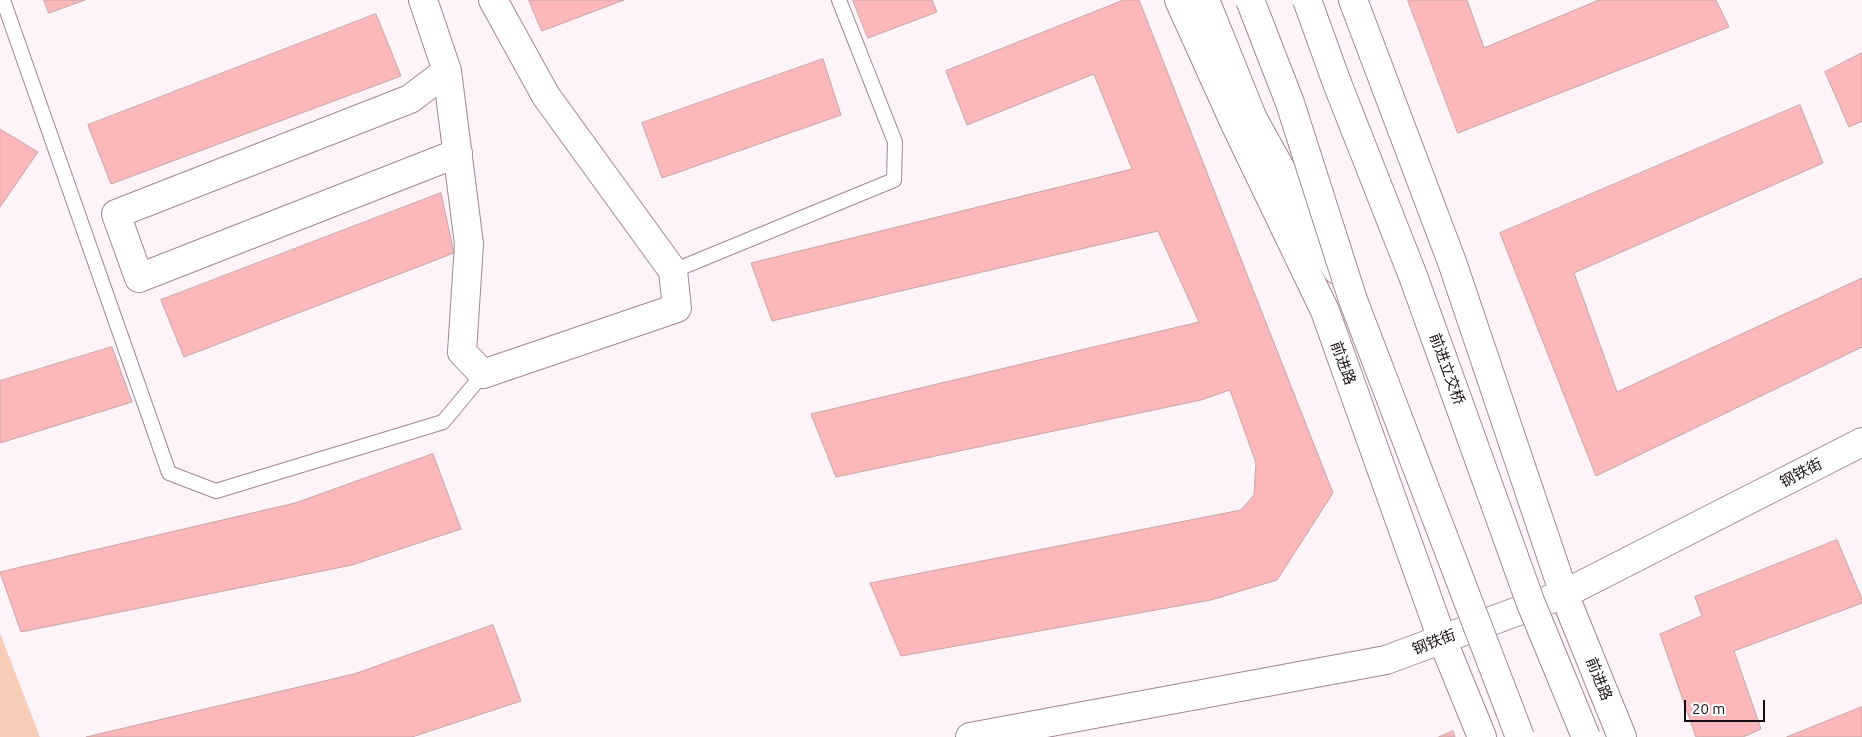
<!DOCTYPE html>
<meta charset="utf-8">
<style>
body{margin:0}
#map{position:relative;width:1862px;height:737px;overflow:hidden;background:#fef3f9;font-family:Ubuntu,sans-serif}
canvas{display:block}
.scale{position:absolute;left:1684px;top:700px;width:81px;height:22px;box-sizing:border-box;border:2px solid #150c11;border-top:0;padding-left:6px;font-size:15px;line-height:18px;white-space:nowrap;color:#150c11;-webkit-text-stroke:4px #fff;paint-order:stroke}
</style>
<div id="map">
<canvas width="1862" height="737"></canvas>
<div class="scale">20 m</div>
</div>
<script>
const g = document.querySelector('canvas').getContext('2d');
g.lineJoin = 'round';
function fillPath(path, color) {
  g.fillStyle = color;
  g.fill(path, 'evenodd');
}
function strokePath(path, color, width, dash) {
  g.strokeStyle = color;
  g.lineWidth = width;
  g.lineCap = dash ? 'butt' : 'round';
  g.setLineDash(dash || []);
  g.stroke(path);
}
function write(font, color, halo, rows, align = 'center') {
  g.font = font + ' Ubuntu,"Noto Sans SC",sans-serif';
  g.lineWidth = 4;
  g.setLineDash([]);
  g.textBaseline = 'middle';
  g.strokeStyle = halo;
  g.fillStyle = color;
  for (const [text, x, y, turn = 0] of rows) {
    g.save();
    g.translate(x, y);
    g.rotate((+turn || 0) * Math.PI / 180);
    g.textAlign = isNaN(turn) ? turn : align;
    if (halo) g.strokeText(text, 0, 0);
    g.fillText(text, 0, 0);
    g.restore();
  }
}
fillPath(new Path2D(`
 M0,633L40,737H0Z`), '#f7cdb8');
const building = new Path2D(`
 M44,0H85L49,13Z
 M529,0H624L542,31Z
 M853,0H932L937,12L868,38Z
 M1124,0H1139L1333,493L1277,580L1211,600L901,656L870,583L1241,510L1254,495L1256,463L1230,390L1201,400L836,477L811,414L1199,322L1158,231L772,321L751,263L1132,169L1094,74L967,125L946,71Z
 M1408,0H1467L1484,48L1599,0H1716L1729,27L1458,133Z
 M376,14L401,76L111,184L88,125Z
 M1862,53V121L1849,127L1825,72Z
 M823,59L841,115L662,178L642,123Z
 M1800,105L1823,163L1574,273L1617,392L1862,278V347L1596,476L1500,233Z
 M0,129L38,152L0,207Z
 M441,193L454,253L184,357L161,300Z
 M112,347L132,402L0,443V381Z
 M433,454L461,529L352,565L21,632L0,572L295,503Z
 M1837,540L1862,599V603L1734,651L1761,729L1743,737H1696L1660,634L1702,616L1695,597Z
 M493,625L521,701L412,737H86L354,674Z
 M1862,707V737H1787Z
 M1453,731L1455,737H1439Z`);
fillPath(building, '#fcb7ba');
strokePath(building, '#c6a6a7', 1);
const service = new Path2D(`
 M3,0L169,473L216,491L443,422L483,374
 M673,271L894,180L895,142L839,0`);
const minor = new Path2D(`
 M423,0L447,71L469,244L462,352L483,374L677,308L673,271L546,96L493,0
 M447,71L410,99L116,214L139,278L458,153`);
const tertiary = new Path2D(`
 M970,737L1386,660L1564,594L1862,442`);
const trunk = new Path2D(`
 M1179,0L1236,126L1325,311L1442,639L1482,737
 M1205,0L1253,119L1337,270
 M1353,0L1452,262L1564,594L1622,737`);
strokePath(service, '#a18795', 16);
strokePath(minor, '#a18795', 30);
strokePath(tertiary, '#a18795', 30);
strokePath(trunk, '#a18795', 30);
strokePath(service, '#fff', 14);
strokePath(minor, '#fff', 28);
strokePath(tertiary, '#fff', 28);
strokePath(trunk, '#fff', 28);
const trunkBridge = new Path2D(`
 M1250,0L1290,103L1353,300L1520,737
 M1307,0L1337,83L1413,276L1530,601L1586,737`);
strokePath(trunkBridge, '#a18795', 30, []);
strokePath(trunkBridge, '#fff', 28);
write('15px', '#150c11', '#fff', [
 ["前进路",1343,363,70],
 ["前进立交桥",1447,369,70],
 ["钢铁街",1801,473,-27],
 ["钢铁街",1434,642,-21],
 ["前进路",1599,679,68]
]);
</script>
